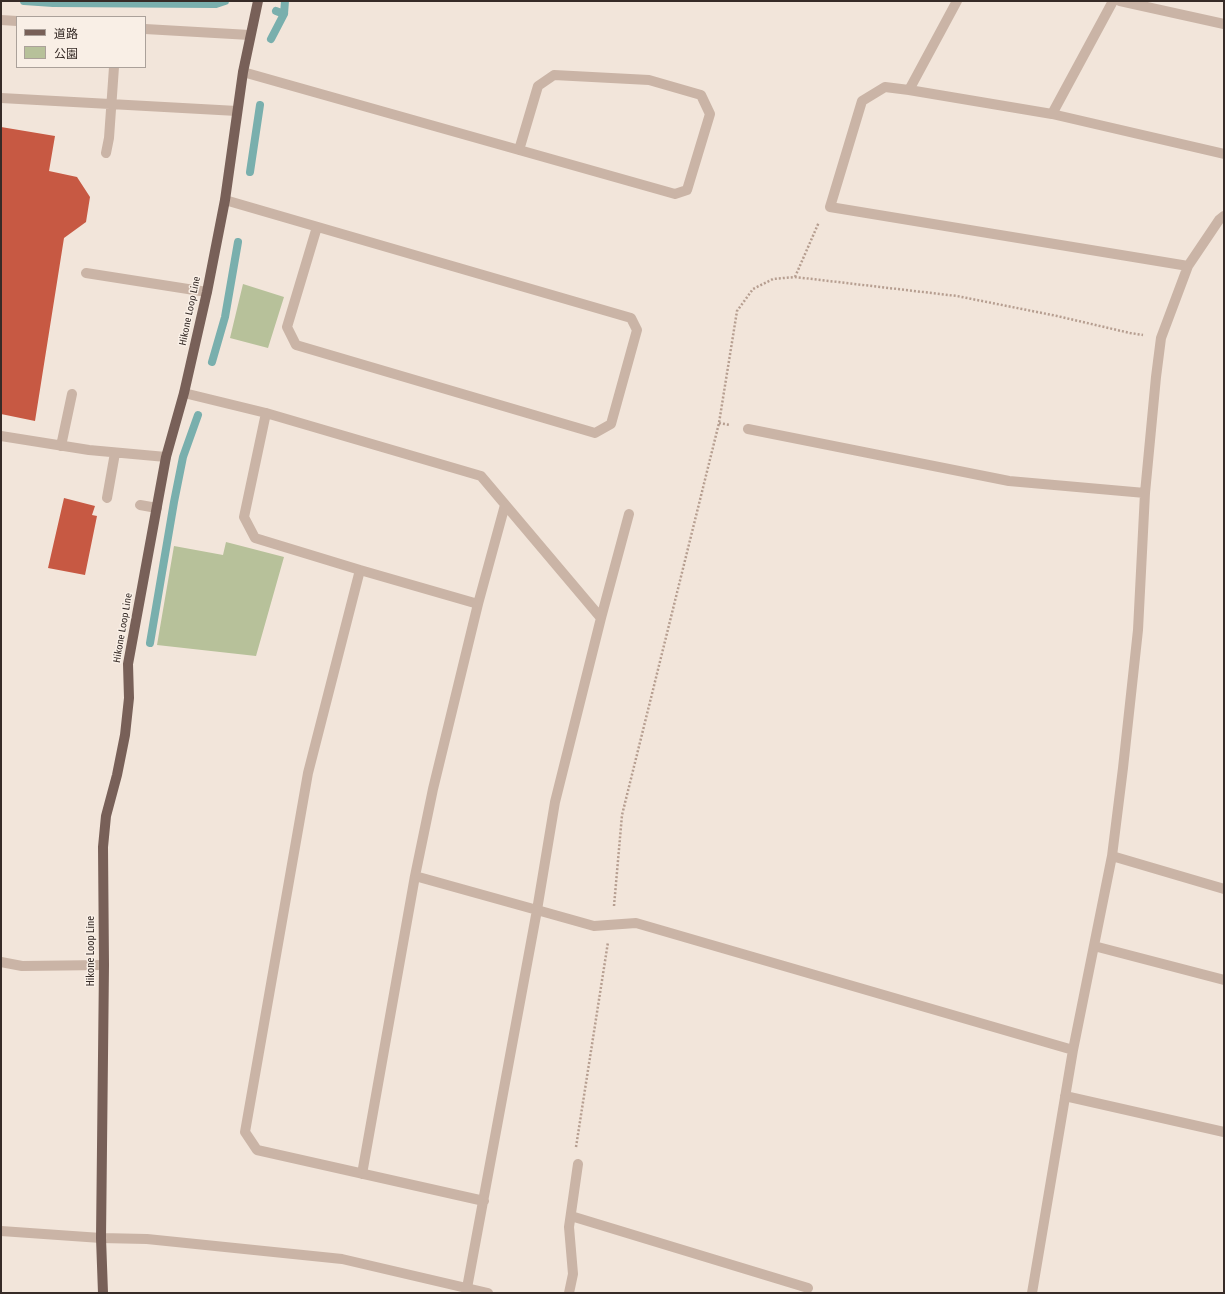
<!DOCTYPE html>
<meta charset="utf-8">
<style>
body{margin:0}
#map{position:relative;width:1225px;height:1294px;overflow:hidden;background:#f2e5da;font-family:"Fira Sans Condensed","Noto Sans JP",sans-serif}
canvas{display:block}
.frame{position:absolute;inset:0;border:2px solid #362b27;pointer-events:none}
.legend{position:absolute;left:16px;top:16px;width:130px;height:52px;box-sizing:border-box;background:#f9efe6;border:1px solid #aba19a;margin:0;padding:5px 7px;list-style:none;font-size:12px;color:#362b27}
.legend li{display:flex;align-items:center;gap:8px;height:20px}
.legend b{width:20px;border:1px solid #aba19a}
</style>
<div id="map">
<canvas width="1225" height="1294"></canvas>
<div class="frame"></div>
<ul class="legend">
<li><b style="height:5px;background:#786058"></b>道路</li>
<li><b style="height:11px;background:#b7c19a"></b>公園</li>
</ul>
</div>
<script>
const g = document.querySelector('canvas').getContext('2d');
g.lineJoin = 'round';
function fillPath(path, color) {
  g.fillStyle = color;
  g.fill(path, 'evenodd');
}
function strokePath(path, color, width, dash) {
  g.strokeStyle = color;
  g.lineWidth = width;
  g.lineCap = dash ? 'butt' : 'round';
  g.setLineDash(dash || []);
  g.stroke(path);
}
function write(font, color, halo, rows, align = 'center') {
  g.font = font + ' "Fira Sans Condensed",sans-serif';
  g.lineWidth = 3;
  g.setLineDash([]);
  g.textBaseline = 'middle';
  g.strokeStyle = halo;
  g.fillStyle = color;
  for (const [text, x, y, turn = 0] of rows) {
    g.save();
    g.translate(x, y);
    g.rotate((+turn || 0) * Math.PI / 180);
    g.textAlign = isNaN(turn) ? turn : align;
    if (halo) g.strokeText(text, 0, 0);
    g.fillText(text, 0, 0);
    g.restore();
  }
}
fillPath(new Path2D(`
 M243,284L284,297L268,348L230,338Z
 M226,542L284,557L256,656L157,645L174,546L223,555Z`), '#b7c19a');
strokePath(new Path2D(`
 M24,1L53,3L216,4L225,1
 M276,11L284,14L285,1
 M271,39L284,14
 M250,172L260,105
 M212,362L225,317L238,242
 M150,643L174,502L183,457L198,415`), '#79afad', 8);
fillPath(new Path2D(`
 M1,127L55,136L49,171L77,177L90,197L86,222L64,238L35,421L1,414Z
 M64,498L95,506L92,515L97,516L85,575L48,568Z`), '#c75943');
strokePath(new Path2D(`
 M795,277L819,222
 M719,423L730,425
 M614,906L622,815L719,423L737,311L753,289L773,279L795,277L957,296L1057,316L1130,333L1143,335
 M576,1147L608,942`), '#b69e90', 2.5, [2, 2]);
strokePath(new Path2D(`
 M1120,1L1224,24
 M1,20L17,21
 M145,29L250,35
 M243,72L675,194L687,190L710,114L701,95L649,80L554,75L538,86L519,150
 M909,90L957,1
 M1,98L237,111
 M1052,114L1113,1
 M106,153L109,138L114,67
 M225,200L631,318L637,330L611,424L595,433L296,345L287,327L317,227
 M1188,266L830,207L862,101L885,87L909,90L1052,114L1224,154
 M86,273L207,292
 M184,393L266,413L481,476L601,618L555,802L537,910L415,876L362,1174
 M266,413L244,517L255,538L360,570
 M748,429L1009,481L1145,493
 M1,436L89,450L166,457
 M61,446L72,394
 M107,498L115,453
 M140,505L157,508
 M478,604L505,505
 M601,618L629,514
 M1112,856L1224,889
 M415,876L433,789L478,604L360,570L308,773L245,1132L257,1150L484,1201
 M1094,946L1224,980
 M1,962L22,966L104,965
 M1065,1096L1224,1132
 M571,1216L808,1288
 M1,1231L101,1238L147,1239L342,1259L488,1293
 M467,1288L537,910L594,926L636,923L1073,1050
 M569,1293L573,1274L569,1227L578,1164
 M1032,1293L1073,1050L1112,856L1123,768L1138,630L1145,493L1156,377L1161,338L1188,266L1219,220L1224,216`), '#cab4a6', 10);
strokePath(new Path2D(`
 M103,1293L101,1238L104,965L103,847L106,816L117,775L125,735L129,698L128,664L166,457L184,393L207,292L225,200L243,72L258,1`), '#786058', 10);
write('10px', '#362b27', '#f9efe6', [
 ["Hikone Loop Line",190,311,-78],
 ["Hikone Loop Line",123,628,-80],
 ["Hikone Loop Line",91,951,-90]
]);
</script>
